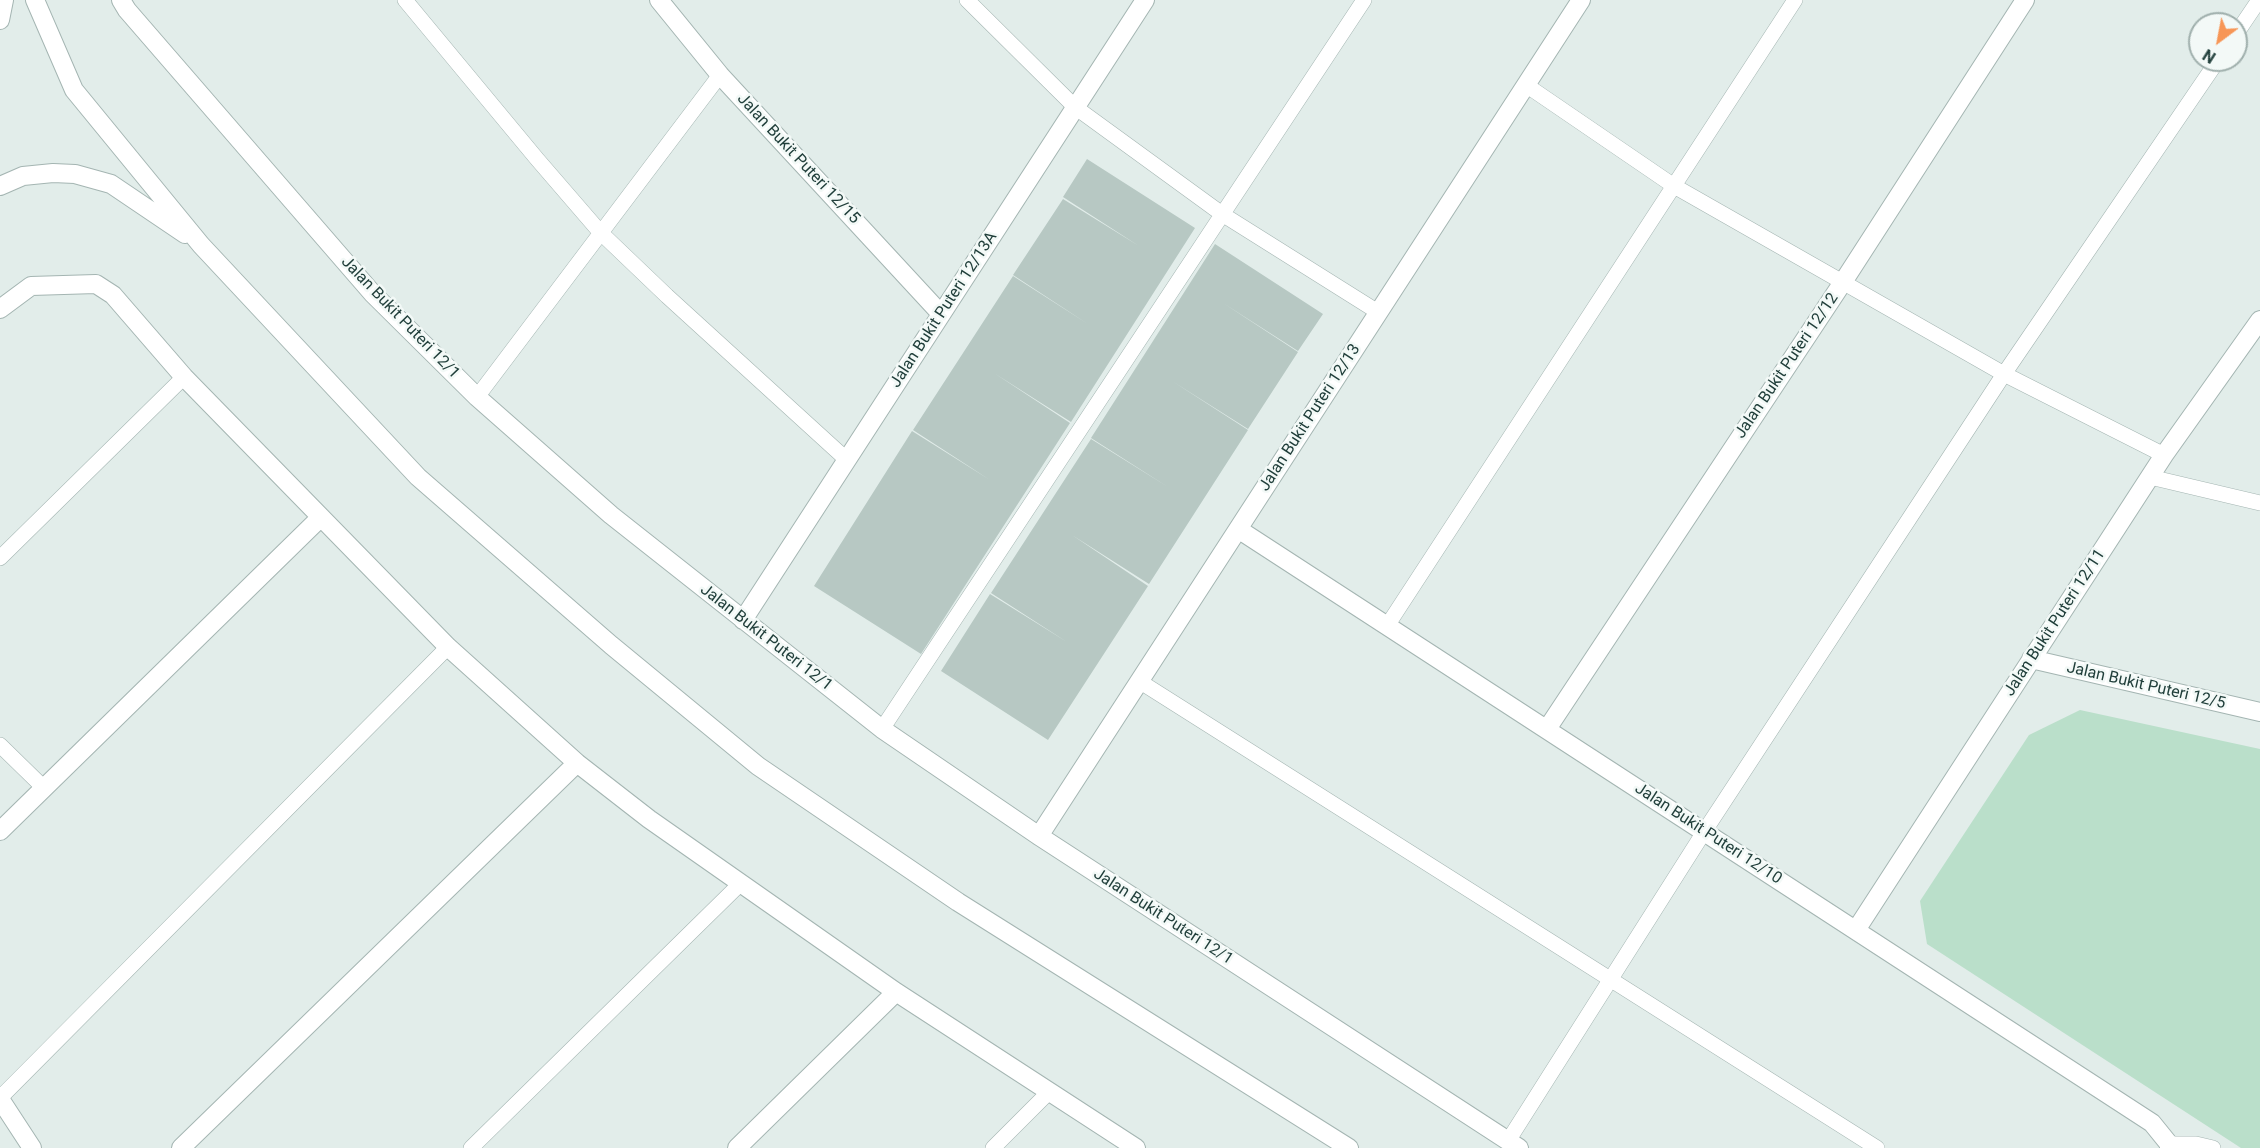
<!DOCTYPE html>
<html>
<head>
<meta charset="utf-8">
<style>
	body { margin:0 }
	#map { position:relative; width:2260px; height:1148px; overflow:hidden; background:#e2edea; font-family:Roboto,sans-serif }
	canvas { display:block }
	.north { position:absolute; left:2188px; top:12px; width:60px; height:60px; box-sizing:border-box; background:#f3f9f7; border:2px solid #9fafac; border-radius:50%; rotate:212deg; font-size:16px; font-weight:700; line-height:24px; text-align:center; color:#213f3b }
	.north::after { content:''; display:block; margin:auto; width:21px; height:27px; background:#f79656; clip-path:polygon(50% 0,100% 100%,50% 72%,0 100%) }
</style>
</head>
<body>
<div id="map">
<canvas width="2260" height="1148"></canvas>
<div class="north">N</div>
</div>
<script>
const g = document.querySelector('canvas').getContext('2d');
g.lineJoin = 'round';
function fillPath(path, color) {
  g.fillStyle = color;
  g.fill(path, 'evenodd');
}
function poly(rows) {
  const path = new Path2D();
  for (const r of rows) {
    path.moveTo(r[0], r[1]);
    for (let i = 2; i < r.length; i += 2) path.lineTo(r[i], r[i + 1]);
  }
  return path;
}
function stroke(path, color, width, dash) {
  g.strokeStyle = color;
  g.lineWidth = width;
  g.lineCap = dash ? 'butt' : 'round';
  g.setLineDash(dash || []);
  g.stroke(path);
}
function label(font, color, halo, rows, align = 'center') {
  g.font = font + ' Roboto,sans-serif';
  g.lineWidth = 5;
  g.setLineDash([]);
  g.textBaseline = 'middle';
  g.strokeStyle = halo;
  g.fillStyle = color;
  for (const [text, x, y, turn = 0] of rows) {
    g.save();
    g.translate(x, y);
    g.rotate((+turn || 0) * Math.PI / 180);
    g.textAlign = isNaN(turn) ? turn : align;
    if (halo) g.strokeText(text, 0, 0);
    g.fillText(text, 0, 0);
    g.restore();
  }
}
const green = poly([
	[2080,710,2260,749,2260,1148,2241,1148,1927,944,1920,901,2029,735]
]);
const building = poly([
	[1087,159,1195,228,1071,422,994,373,1070,423,921,654,814,586,912,431,990,480,913,430,1013,276,1088,324,1013,275,1063,199,1139,246,1063,197],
	[1215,244,1323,314,1298,351,1223,303,1298,352,1248,429,1172,381,1248,430,1149,584,1072,535,1148,586,1048,740,941,671,990,594,1067,642,991,593,1091,439,1168,487,1091,438]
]);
const service = poly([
	[405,0,537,159,600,232,667,296,847,460],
	[967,0,1075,107,1222,214,1378,312],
	[2236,34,2259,0],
	[1526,85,1674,186,2004,374,2164,455],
	[477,397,720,75],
	[2150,477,2260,503],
	[0,558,184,377],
	[1387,626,1795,0],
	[1139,681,1877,1148],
	[882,729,1364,0],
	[0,745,44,788],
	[0,1098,448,647],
	[1508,1141,1704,832,2004,374,2218,60],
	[2169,1144,2196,1144,2213,1148],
	[471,1148,741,883],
	[993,1148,1049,1092]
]);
const minor = poly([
	[35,0,74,90,201,245,418,477,611,645,758,766,958,902,1349,1148],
	[121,0,127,10,373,294,477,397,611,515,882,729,1039,836,1519,1148],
	[659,0,720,75,941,314],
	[0,20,4,0],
	[0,186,23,176,53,173,75,174,111,184,185,234],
	[0,309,31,286,96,284,113,295,184,377,448,647,577,763,649,819,896,992,1136,1148],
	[1238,529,2152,1123,2169,1144,2169,1148],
	[743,620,1145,0],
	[2031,659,2260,712],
	[1547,729,1843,282,2025,0],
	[0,831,321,517],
	[1039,836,1581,0],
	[1856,930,2164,455,2260,320],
	[0,1099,32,1148],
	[181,1148,577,763],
	[737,1148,896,992]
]);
const streetNames = [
	["Jalan Bukit Puteri 12/15",798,159,47],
	["Jalan Bukit Puteri 12/13A",944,310,-57],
	["Jalan Bukit Puteri 12/1",400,318,46],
	["Jalan Bukit Puteri 12/12",1787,366,-56],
	["Jalan Bukit Puteri 12/13",1310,418,-57],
	["Jalan Bukit Puteri 12/11",2055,623,-57],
	["Jalan Bukit Puteri 12/1",766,638,38],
	["Jalan Bukit Puteri 12/5",2146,686,13],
	["Jalan Bukit Puteri 12/10",1708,834,33],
	["Jalan Bukit Puteri 12/1",1163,917,33]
];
fillPath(green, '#badfca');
fillPath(building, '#b7c8c3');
stroke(service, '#a4b5b2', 16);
stroke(minor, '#a4b5b2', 20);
stroke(service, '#fff', 15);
stroke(minor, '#fff', 18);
label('16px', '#213f3b', '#f3f9f7', streetNames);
</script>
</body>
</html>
